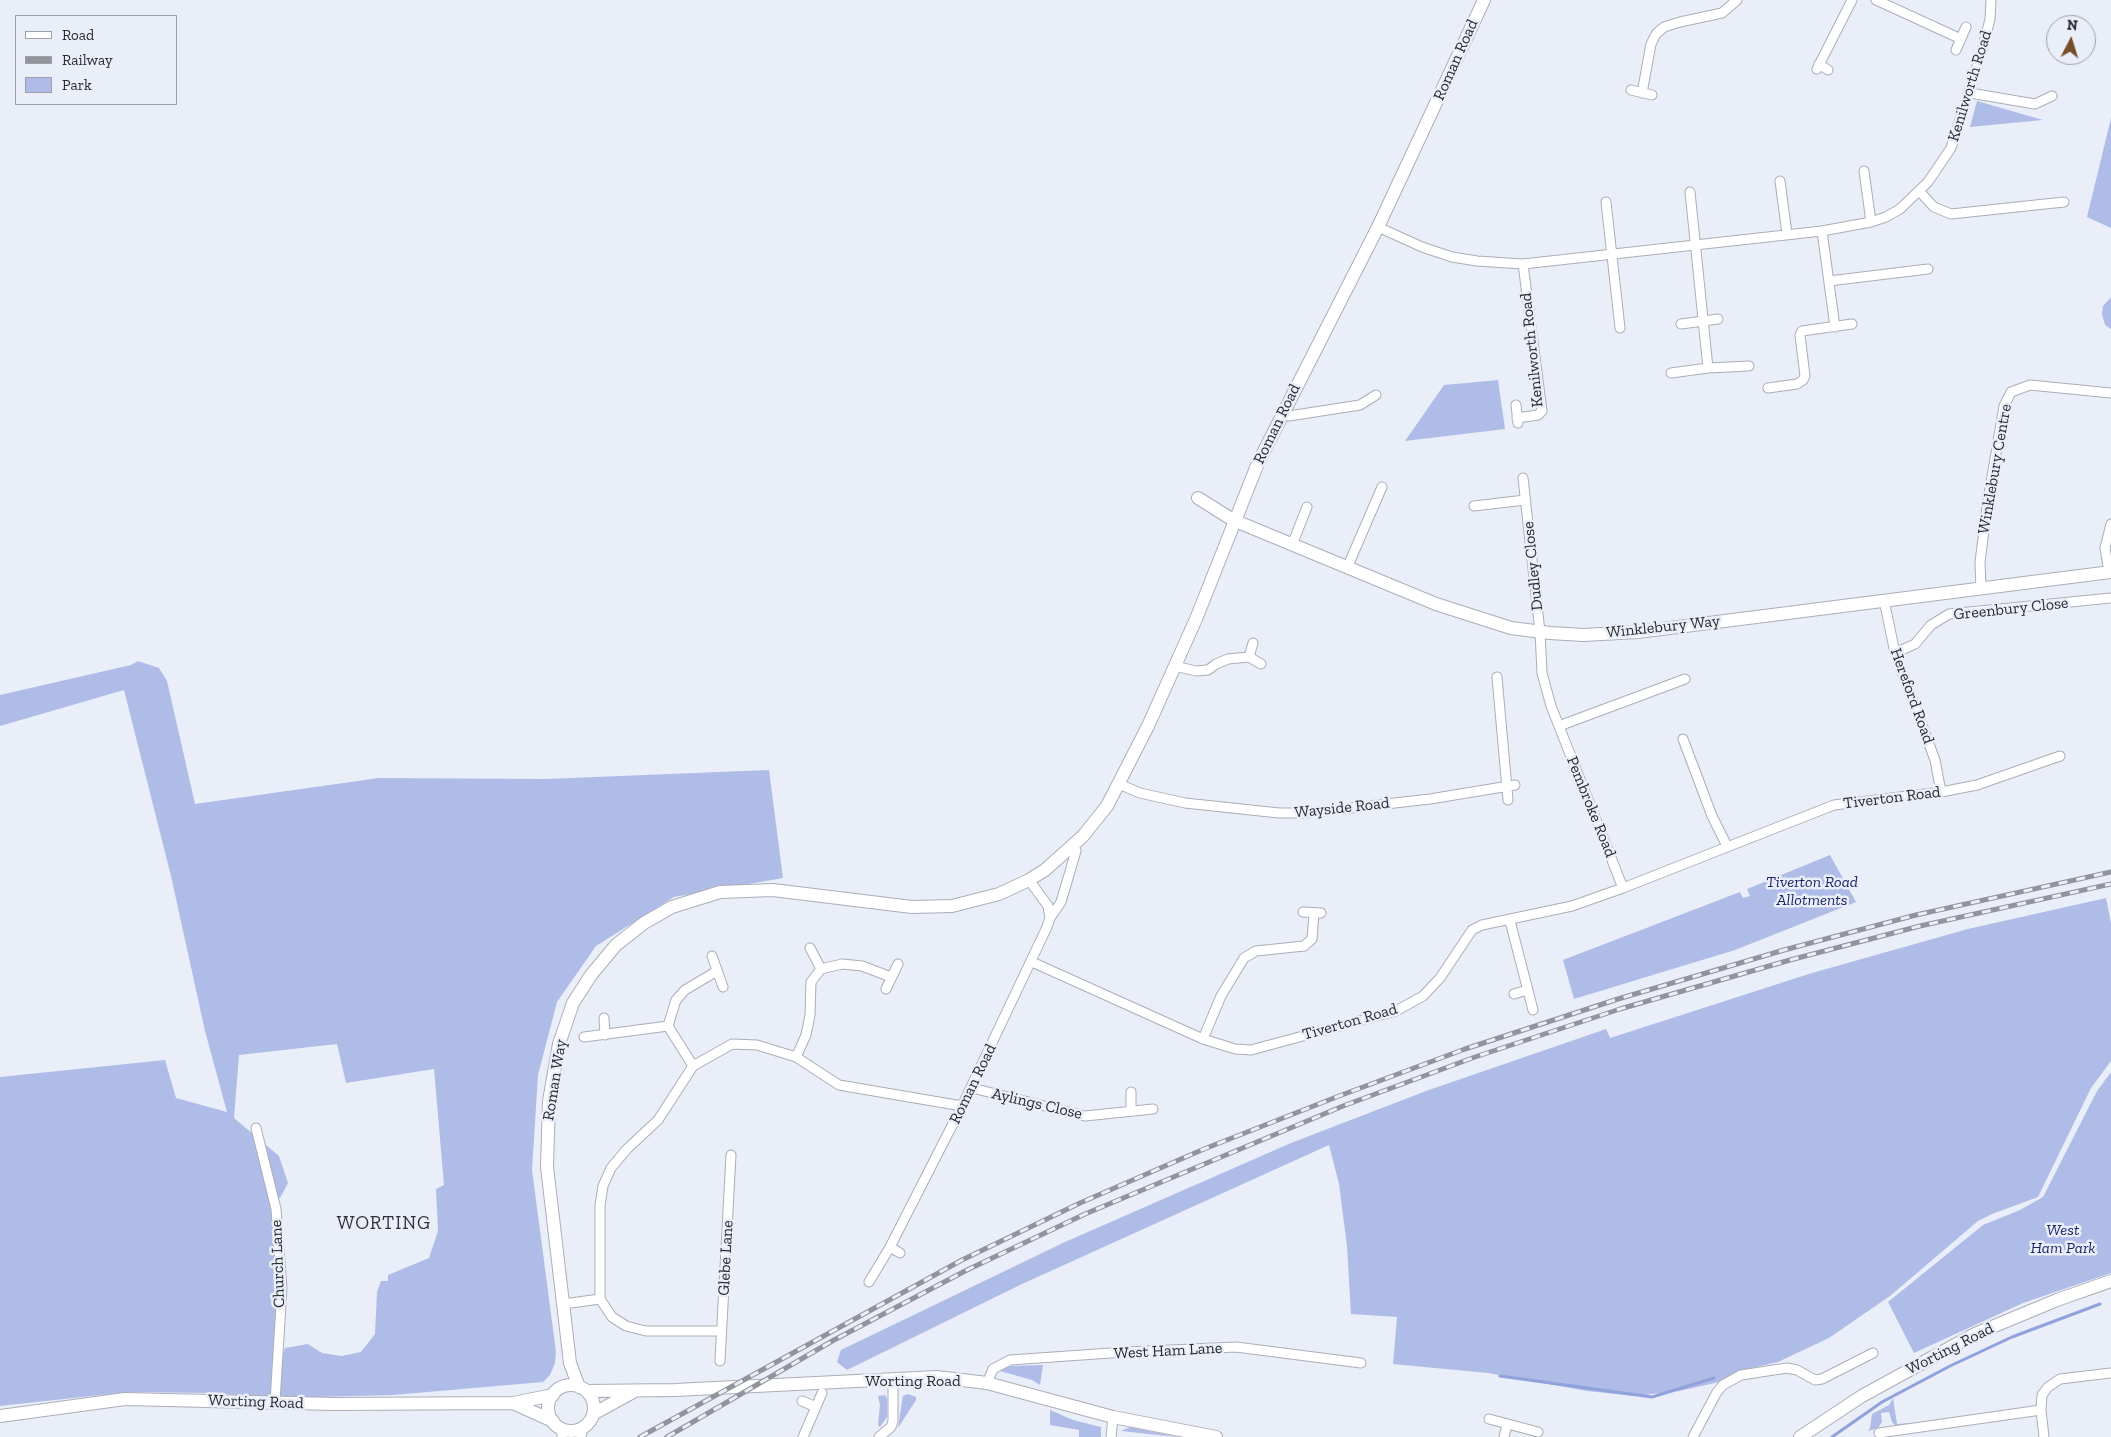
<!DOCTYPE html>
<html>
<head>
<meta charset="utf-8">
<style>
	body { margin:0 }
	#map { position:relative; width:2111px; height:1437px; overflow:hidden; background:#eaeef9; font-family:"Zilla Slab",serif }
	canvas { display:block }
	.legend { position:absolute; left:15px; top:15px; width:162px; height:90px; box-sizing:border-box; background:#eaeef9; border:1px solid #9da0a8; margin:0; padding:6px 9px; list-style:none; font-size:15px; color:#292a2e }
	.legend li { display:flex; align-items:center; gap:10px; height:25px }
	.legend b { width:25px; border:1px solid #9da0a8 }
	.north { position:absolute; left:2046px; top:15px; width:50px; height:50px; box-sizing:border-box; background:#eaeef9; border:1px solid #9da0a8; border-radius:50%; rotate:5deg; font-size:14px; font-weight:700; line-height:20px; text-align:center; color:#292a2e }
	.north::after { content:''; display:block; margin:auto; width:18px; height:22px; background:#754e2b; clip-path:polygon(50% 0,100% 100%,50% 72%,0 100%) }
</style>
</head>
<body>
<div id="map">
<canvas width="2111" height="1437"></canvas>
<ul class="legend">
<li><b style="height:6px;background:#fff"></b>Road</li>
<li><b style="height:6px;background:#92949c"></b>Railway</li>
<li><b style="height:14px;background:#afbce7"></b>Park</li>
</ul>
<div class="north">N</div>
</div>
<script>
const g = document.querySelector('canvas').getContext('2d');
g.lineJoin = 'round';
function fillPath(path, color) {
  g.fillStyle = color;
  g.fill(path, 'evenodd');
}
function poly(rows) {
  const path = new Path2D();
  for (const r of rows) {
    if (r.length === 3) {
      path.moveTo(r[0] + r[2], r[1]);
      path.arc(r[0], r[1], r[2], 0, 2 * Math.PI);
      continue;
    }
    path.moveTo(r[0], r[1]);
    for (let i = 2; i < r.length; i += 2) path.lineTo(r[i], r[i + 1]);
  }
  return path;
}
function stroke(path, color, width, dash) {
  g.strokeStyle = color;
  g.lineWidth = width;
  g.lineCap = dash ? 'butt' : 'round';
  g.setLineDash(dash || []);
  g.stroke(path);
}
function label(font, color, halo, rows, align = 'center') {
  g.font = font + ' "Zilla Slab",serif';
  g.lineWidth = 5;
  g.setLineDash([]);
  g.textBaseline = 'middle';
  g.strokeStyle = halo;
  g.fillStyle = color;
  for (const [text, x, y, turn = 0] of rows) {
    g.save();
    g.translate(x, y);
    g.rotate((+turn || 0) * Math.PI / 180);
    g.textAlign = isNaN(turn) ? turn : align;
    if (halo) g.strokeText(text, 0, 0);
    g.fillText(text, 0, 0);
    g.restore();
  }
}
const green = poly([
	[1977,101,2043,120,1970,127],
	[2111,118,2111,228,2087,217],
	[2111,297,2111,329,2105,325,2102,314,2103,306],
	[1498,380,1505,429,1405,441,1444,385],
	[138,661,159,668,167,681,195,804,379,778,546,779,769,770,783,878,674,897,596,946,557,1002,538,1075,532,1170,556,1352,555,1363,550,1375,543,1382,393,1395,280,1398,209,1393,128,1392,0,1406,0,1077,165,1060,176,1098,227,1112,205,1031,171,876,124,690,0,726,0,695,131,665],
	[337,1044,346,1083,434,1069,444,1185,436,1189,438,1231,429,1258,388,1275,388,1281,381,1281,377,1292,375,1334,361,1352,342,1356,322,1353,308,1344,285,1348,280,1362,275,1198,280,1198,288,1183,279,1156,234,1118,239,1055],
	[1830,855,1856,902,1735,950,1574,999,1563,960,1740,892,1743,898,1750,896,1747,889],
	[2106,898,2111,923,2111,1061,2091,1088,2038,1197,1992,1214,1978,1221,1890,1296,1829,1338,1778,1362,1743,1370,1719,1382,1679,1391,1635,1396,1587,1391,1488,1373,1393,1364,1397,1317,1351,1314,1347,1246,1339,1184,1329,1145,1022,1284,847,1370,837,1362,841,1350,1065,1242,1291,1143,1426,1091,1606,1029,1610,1038,1812,973,1968,929],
	[2111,1072,2111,1273,2023,1303,1914,1353,1888,1302,1983,1225,2020,1210,2043,1197,2097,1091],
	[1043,1365,1040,1385,1032,1380,1000,1371,1003,1368,1011,1366],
	[908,1394,916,1397,916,1400,898,1428,902,1401,903,1396],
	[885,1395,887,1399,887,1417,880,1427,878,1425,880,1405,878,1396],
	[1893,1398,1897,1424,1911,1423,1911,1426,1896,1426,1892,1422,1889,1412,1881,1413,1882,1422,1878,1428,1868,1431,1870,1428,1872,1414,1889,1405],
	[1050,1410,1073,1420,1101,1427,1101,1437,1079,1437,1079,1430,1050,1425],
	[1130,1427,1154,1432,1177,1437,1121,1431]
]);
const stream = poly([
	[1500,1376,1652,1397,1714,1378],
	[1832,1437,1882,1402,1950,1366,2012,1337,2100,1304]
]);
const street = poly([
	[1876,0,1961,39],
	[1956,50,1966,27],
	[1819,64,1828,70],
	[1817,69,1852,0],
	[1631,90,1652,95],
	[1642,93,1651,44,1656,34,1664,27,1680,22,1722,13,1737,0],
	[1970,93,2035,104,2052,96],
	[1864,171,1871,222],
	[1780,181,1787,234],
	[1919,191,1934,207,1951,214,2064,202],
	[1690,192,1708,368],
	[1606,202,1620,328],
	[1378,227,1422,247,1452,257,1477,261,1523,264,1822,231,1871,222,1886,217,1900,209,1928,182,1951,148,1982,51,1990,19,1991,0],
	[1822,231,1835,327],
	[1829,281,1928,269],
	[1681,324,1718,319],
	[1671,373,1708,368,1749,366],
	[1768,388,1797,384,1803,380,1805,376,1800,335,1802,331,1852,324],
	[1516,405,1518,423],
	[1281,414,1289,416,1360,405,1376,395],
	[1517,418,1538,415,1542,411,1523,264],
	[1523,478,1540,632,1542,673,1551,706,1623,888],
	[1474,506,1525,500],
	[1292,545,1307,507],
	[1347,568,1382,487],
	[2109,572,2105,548,2111,524],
	[1981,589,1980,562,1987,506,2004,406,2011,392,2030,385,2111,393],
	[1884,600,1895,653,1935,760,1941,792],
	[1253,643,1249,657,1261,664],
	[1895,653,1915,644,1931,625,1949,614,2111,598],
	[1175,666,1196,671,1208,670,1216,664,1228,659,1249,657],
	[1497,677,1508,800],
	[1559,726,1685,679],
	[1683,739,1712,816,1727,846],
	[1119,784,1140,793,1185,803,1279,813,1306,813,1430,799,1515,785],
	[1303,912,1321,913],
	[1050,918,1061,902,1076,851,1074,846],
	[1510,921,1533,1010],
	[810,948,821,969],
	[712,956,723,987],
	[1032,962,1203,1039,1235,1049,1251,1050,1396,1011,1423,996,1440,978,1472,930,1482,925,1572,906,1623,888,1834,805,1941,792,1977,785,2060,756],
	[886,989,898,964],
	[1514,994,1527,990],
	[604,1018,605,1035],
	[584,1037,668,1026],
	[1203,1039,1221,996,1244,958,1256,951,1304,946,1312,939,1314,913],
	[796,1057,806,1035,810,1015,811,982,821,969,842,964,862,966,891,977],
	[693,1066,668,1026,676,1000,685,990,717,971],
	[972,1088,1085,1116,1153,1109],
	[1131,1092,1131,1110],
	[256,1128,276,1209,282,1288,275,1402],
	[890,1247,900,1253],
	[869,1282,890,1247,962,1106,1047,927,1050,918,1048,906,1029,880],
	[563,1304,600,1299],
	[721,1331,646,1331,626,1326,612,1317,600,1299,600,1205,603,1186,611,1168,627,1149,658,1120,693,1066,732,1044,757,1045,796,1057,839,1085,962,1106],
	[720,1361,731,1155],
	[987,1383,993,1369,1010,1360,1125,1352,1236,1347,1361,1363],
	[802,1401,816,1407],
	[1489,1419,1538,1432],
	[1879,1433,2041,1410],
	[562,1437,562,1429],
	[581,1437,583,1427],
	[803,1437,822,1393],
	[879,1437,891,1427,893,1421,893,1379],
	[1111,1437,1113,1417],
	[1504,1437,1507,1425],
	[1693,1437,1717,1392,1723,1385,1741,1375,1787,1368,1797,1370,1815,1380,1822,1379,1873,1353],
	[2044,1437,2041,1410,2042,1395,2048,1387,2060,1379,2111,1373]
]);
const secondary = poly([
	[1198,498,1233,520,1436,604,1511,628,1550,633,1583,635,1638,632,2111,572],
	[571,1408,23],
	[579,1387,570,1363,547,1167,549,1101,559,1044,573,1003,591,975,616,945,644,923,672,907,720,892,773,890,912,907,952,906,999,894,1029,880,1045,870,1083,836,1107,806,1148,726,1196,619,1258,463,1378,227,1484,0],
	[586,1391,675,1390,937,1377,987,1383,1113,1417,1216,1437],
	[513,1403,553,1421],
	[593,1414,633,1392],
	[0,1416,125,1399,334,1404,513,1403,553,1395],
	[1800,1437,1862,1396,1975,1334,2057,1300,2111,1281]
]);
const rail = poly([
	[640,1437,962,1260,1080,1203,1204,1149,1339,1096,1465,1049,1618,999,1784,950,1916,915,2111,872],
	[667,1437,834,1340,967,1270,1085,1214,1343,1106,1475,1057,1620,1009,1790,960,1920,926,2111,884]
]);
const streetNames = [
	["Roman Road",1456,60,-66],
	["Kenilworth Road",1970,86,-73],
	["Kenilworth Road",1532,350,-96],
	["Roman Road",1277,424,-64],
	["Winklebury Centre",1995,469,-80],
	["Dudley Close",1533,566,-96],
	["Greenbury Close",2011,609,-6],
	["Winklebury Way",1663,627,-6],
	["Hereford Road",1912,696,70],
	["Tiverton Road",1892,798,-7],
	["Pembroke Road",1591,807,68],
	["Wayside Road",1342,808,-6],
	["Tiverton Road",1350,1022,-16],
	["Roman Way",555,1080,-81],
	["Roman Road",973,1084,-64],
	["Aylings Close",1037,1104,13],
	["Glebe Lane",726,1258,-87],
	["Church Lane",278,1264,-92],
	["Worting Road",1950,1349,-27],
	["West Ham Lane",1168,1351,-3],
	["Worting Road",913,1381],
	["Worting Road",256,1402,2]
];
const parkNames = [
	["Tiverton Road",1812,882],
	["Allotments",1812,900],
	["West",2063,1230],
	["Ham Park",2063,1248]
];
const quarterNames = [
	["WORTING",384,1224]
];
fillPath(green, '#afbce7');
stroke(stream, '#90a1db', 3);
stroke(street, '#abaeb8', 11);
stroke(secondary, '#abaeb8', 14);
stroke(street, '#fff', 9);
stroke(secondary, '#fff', 12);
stroke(rail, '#92949c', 5);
stroke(rail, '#eaeef9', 3, [9]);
label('16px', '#292a2e', '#eaeef9', streetNames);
label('italic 16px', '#1d2569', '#eaeef9', parkNames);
g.letterSpacing = '1px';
label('19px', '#30323b', '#eaeef9', quarterNames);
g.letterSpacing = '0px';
</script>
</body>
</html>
